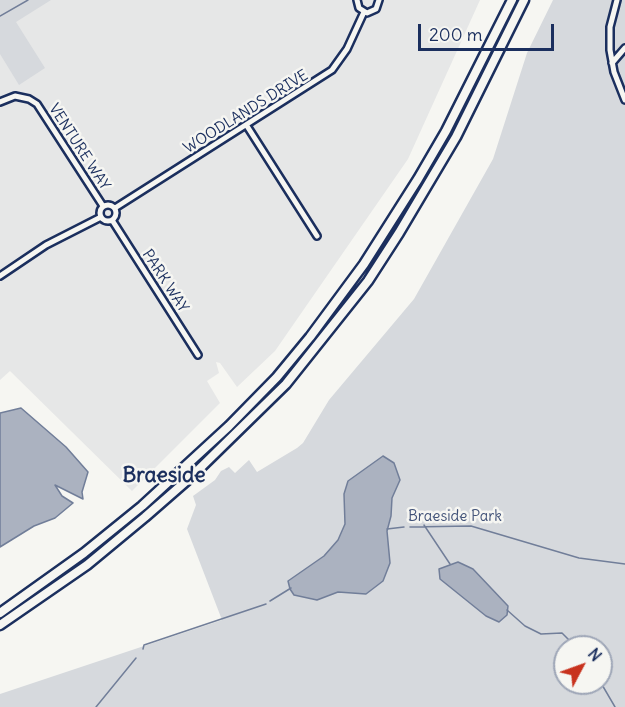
<!DOCTYPE html>
<html>
<head>
<meta charset="utf-8">
<style>
	body { margin:0 }
	#map { position:relative; width:625px; height:707px; overflow:hidden; background:#f6f6f2; font-family:Delius,sans-serif }
	canvas { display:block }
	.north { position:absolute; left:553px; top:635px; width:60px; height:60px; box-sizing:border-box; background:#f6f6f2; border:2px solid #9ea6b7; border-radius:50%; rotate:49deg; font-size:16px; font-weight:700; line-height:24px; text-align:center; color:#1b2f5e }
	.north::after { content:''; display:block; margin:auto; width:21px; height:27px; background:#c8321e; clip-path:polygon(50% 0,100% 100%,50% 72%,0 100%) }
	.scale { position:absolute; left:418px; top:24px; width:136px; height:27px; box-sizing:border-box; border:3px solid #1b2f5e; border-top:0; padding-left:8px; font-size:18px; line-height:21px; white-space:nowrap; color:#1b2f5e; -webkit-text-stroke:4px #f6f6f2; paint-order:stroke }
</style>
</head>
<body>
<div id="map">
<canvas width="625" height="707"></canvas>
<div class="north">N</div>
<div class="scale">200 m</div>
</div>
<script>
const g = document.querySelector('canvas').getContext('2d');
g.lineJoin = 'round';
function fillPath(path, color) {
  g.fillStyle = color;
  g.fill(path, 'evenodd');
}
function poly(rows) {
  const path = new Path2D();
  for (const r of rows) {
    if (r.length === 3) {
      path.moveTo(r[0] + r[2], r[1]);
      path.arc(r[0], r[1], r[2], 0, 2 * Math.PI);
      continue;
    }
    path.moveTo(r[0], r[1]);
    for (let i = 2; i < r.length; i += 2) path.lineTo(r[i], r[i + 1]);
  }
  return path;
}
function stroke(path, color, width, dash) {
  g.strokeStyle = color;
  g.lineWidth = width;
  g.lineCap = dash ? 'butt' : 'round';
  g.setLineDash(dash || []);
  g.stroke(path);
}
function label(font, color, halo, rows, align = 'center') {
  g.font = font + ' Delius,sans-serif';
  g.lineWidth = 5;
  g.setLineDash([]);
  g.textBaseline = 'middle';
  g.strokeStyle = halo;
  g.fillStyle = color;
  for (const [text, x, y, turn = 0] of rows) {
    g.save();
    g.translate(x, y);
    g.rotate((+turn || 0) * Math.PI / 180);
    g.textAlign = isNaN(turn) ? turn : align;
    if (halo) g.strokeText(text, 0, 0);
    g.fillText(text, 0, 0);
    g.restore();
  }
}
const built = poly([
	[0,0,480,0,408,159,275,351,237,387,220,363,216,362,219,373,207,381,220,403,132,491,10,371,0,380]
]);
const green = poly([
	[0,0,51,0,16,22,45,68,19,85,0,54],
	[553,0,625,0,625,707,0,707,0,694,222,620,187,529,196,505,193,496,215,480,221,471,229,467,235,473,249,460,257,472,297,448,303,443,329,400,414,299,493,159,527,53],
	[565,647,601,647,601,683,565,683]
]);
const water = poly([
	[21,408,66,447,88,472,82,492,83,499,55,485,62,496,73,503,55,518,34,526,0,547,0,413,21,408],
	[383,456,394,463,400,480,392,498,391,516,387,531,390,563,383,581,366,594,338,592,317,600,294,595,290,589,288,581,324,556,338,540,345,524,344,494,348,481,383,456],
	[458,562,473,569,508,606,507,615,499,622,486,616,440,579,439,569,458,562]
]);
const stream = poly([
	[0,16,28,0],
	[424,525,450,564],
	[410,527,471,526,579,558,625,564],
	[387,529,404,527],
	[270,601,291,588],
	[507,610,525,626,541,634,562,633,576,647],
	[143,649,144,645,266,604],
	[601,683,615,707],
	[96,707,136,658]
]);
const minor = poly([
	[357,0,359,8,367,13,376,9,379,0],
	[617,0,610,27,610,50,614,72,625,100],
	[612,63,625,48],
	[0,102,15,96,29,99,37,104,103,206],
	[247,126,317,236],
	[108,213,8],
	[115,208,332,70,347,49,364,12],
	[112,220,198,355],
	[0,276,46,245,101,217]
]);
const highway = poly([
	[0,613,84,553,142,506,229,426,277,377,310,337,364,264,418,179,446,131,512,0],
	[0,625,87,565,145,517,192,476,286,384,368,281,399,233,456,137,524,0]
]);
const streetNames = [
	["WOODLANDS DRIVE",246,112,-32],
	["VENTURE WAY",79,147,57],
	["PARK WAY",165,281,57]
];
const parkNames = [
	["Braeside Park",455,517]
];
const districtNames = [
	["Braeside",164,476]
];
fillPath(built, '#e6e7e7');
fillPath(green, '#d6d9dd');
fillPath(water, '#abb2c0');
stroke(water, '#717e99', 1.5);
stroke(stream, '#717e99', 1.5);
stroke(minor, '#1b2f5e', 10);
stroke(highway, '#1b2f5e', 13);
stroke(minor, '#f6f6f2', 5);
stroke(highway, '#f6f6f2', 8);
label('15px', '#1b2f5e', '#f6f6f2', streetNames);
label('15px', '#405177', '#f6f6f2', parkNames);
label('bold 21px', '#1b2f5e', '#f6f6f2', districtNames);
</script>
</body>
</html>
